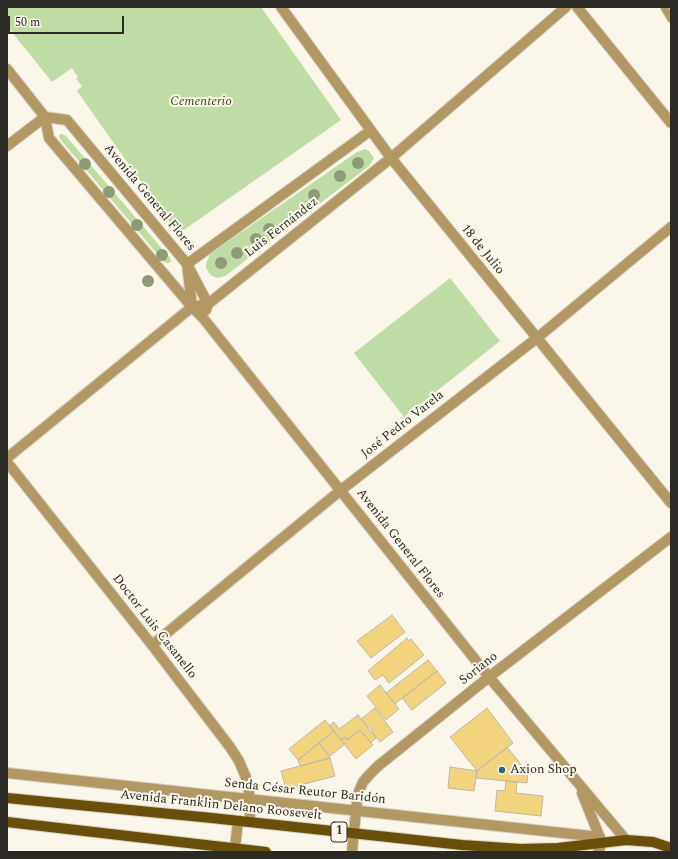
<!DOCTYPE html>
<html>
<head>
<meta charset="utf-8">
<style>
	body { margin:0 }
	#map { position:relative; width:678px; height:859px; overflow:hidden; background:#faf6e9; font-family:Spectral,serif }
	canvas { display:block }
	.frame { position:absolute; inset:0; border:8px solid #2b2a25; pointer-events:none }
	.scale { position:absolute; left:8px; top:16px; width:116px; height:18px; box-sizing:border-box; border:2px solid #2b2a25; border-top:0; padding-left:5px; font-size:12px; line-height:14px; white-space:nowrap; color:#2b2a25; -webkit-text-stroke:3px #faf6e9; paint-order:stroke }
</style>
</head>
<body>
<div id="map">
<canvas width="678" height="859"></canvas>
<div class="frame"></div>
<div class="scale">50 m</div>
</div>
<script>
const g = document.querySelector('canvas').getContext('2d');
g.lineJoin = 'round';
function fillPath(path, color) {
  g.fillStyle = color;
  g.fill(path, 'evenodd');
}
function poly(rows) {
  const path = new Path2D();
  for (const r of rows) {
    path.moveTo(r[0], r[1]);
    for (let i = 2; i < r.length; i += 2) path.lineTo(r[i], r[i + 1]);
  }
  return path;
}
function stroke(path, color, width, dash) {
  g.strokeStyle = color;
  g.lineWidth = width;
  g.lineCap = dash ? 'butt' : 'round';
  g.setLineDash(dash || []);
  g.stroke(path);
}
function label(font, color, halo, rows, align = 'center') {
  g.font = font + ' Spectral,serif';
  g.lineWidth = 4;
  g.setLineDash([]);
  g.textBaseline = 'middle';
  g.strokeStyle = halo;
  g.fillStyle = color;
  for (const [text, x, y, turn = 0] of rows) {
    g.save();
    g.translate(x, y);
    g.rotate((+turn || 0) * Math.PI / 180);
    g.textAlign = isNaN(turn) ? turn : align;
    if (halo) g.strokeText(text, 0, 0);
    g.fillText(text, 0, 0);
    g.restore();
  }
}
const green = poly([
	[7,7,261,7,341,120,178,234,77,91,82,86,76,79,78,77,72,68,52,82,7,26],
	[60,134,62,134,66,136,170,258,171,261,169,263,165,263,60,139,59,136],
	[365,149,369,151,374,158,369,166,225,276,218,278,212,276,209,273,206,268,206,264,210,254,357,152],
	[450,278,500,341,404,417,354,353]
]);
const building = poly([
	[392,615,405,632,371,658,357,641,392,615],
	[407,638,409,641,411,639,424,655,389,683,383,675,375,680,368,671,407,638],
	[428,660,437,671,395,704,386,693,428,660],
	[437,671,446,683,412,710,402,698,437,671],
	[380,685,399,709,386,720,367,696,380,685],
	[375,708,393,732,380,742,372,732,373,731,369,726,368,727,361,719,375,708],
	[487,708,513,743,477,771,450,737,487,708],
	[358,715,376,738,371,743,360,730,347,740,345,737,341,740,329,726,334,722,339,729,358,715],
	[325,720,334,731,298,760,289,749,325,720],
	[360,730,373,745,356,759,341,740,345,737,347,740,360,730],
	[334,731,345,744,330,756,319,743,334,731],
	[319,743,330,758,300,766,298,760,319,743],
	[507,747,528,773,527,783,476,778,477,771,507,747],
	[330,758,335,776,286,789,281,771,330,758],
	[450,767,477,771,474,791,448,788,450,767],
	[506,781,517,782,516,793,543,796,541,816,495,811,497,790,505,791,506,781]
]);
const lane = poly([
	[664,7,671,19]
]);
const street = poly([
	[281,7,391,158,671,503],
	[577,7,671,123],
	[7,69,45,117,49,138,192,307,203,318,489,677,626,840],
	[45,117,67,120,187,264,208,304,206,310],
	[7,146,45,117],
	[192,307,187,264,370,131],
	[7,458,192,307,208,304,391,158,566,7],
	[7,462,152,645,230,747,239,761,247,780,250,799,250,822],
	[152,645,341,490,537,338,671,227],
	[7,773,600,837],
	[582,793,602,843,598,852],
	[235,848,238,821],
	[352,852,357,801,359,791,363,782,369,775,378,766,489,677,671,537]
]);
const primary = poly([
	[7,798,212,818,462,845,521,849,558,848,626,840,653,842,671,848],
	[7,822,266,852]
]);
const trees = [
	[358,163],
	[85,164],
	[340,176],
	[109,192],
	[314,195],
	[137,225],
	[269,229],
	[256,239],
	[237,253],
	[162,255],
	[221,263],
	[148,281]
];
const markers = [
	[502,770,4,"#286a7c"]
];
const shields = [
	[339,832,16]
];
const shieldNames = [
	["1",339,832]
];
const parkNames = [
	["Cementerio",201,102]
];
const streetNames = [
	["Avenida General Flores",149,198,50],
	["Luis Fernández",282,228,-38],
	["18 de Julio",482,250,51],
	["José Pedro Varela",403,425,-38],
	["Avenida General Flores",400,544,52],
	["Doctor Luis Casanello",154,627,52],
	["Soriano",479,669,-38],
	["Senda César Reutor Baridón",305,792,6],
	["Avenida Franklin Delano Roosevelt",221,806,6]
];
const poiNames = [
	["Axion Shop",510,770]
];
fillPath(green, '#bedca3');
fillPath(building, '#f1d47d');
stroke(building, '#bcb8ac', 1);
stroke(lane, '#d5d1c6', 9);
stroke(street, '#d5d1c6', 12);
stroke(primary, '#d5d1c6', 12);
stroke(lane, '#b29963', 7);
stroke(street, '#b29963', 10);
stroke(primary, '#694f07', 10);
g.fillStyle = '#8f9b77';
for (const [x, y] of trees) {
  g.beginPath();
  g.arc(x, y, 6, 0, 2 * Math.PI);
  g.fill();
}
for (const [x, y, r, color] of markers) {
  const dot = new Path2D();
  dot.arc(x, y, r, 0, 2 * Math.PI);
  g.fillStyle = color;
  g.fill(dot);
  stroke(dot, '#faf6e9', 1.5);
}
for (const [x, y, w] of shields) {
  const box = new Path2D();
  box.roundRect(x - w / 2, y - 10, w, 20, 3);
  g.fillStyle = '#faf6e9';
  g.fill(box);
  stroke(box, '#2b2a25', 1);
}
label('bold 12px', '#2b2a25', null, shieldNames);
label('italic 13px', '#37501a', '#faf6e9', parkNames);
label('13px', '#2b2a25', '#faf6e9', streetNames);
label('13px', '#2b2a25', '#faf6e9', poiNames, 'left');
</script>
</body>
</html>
